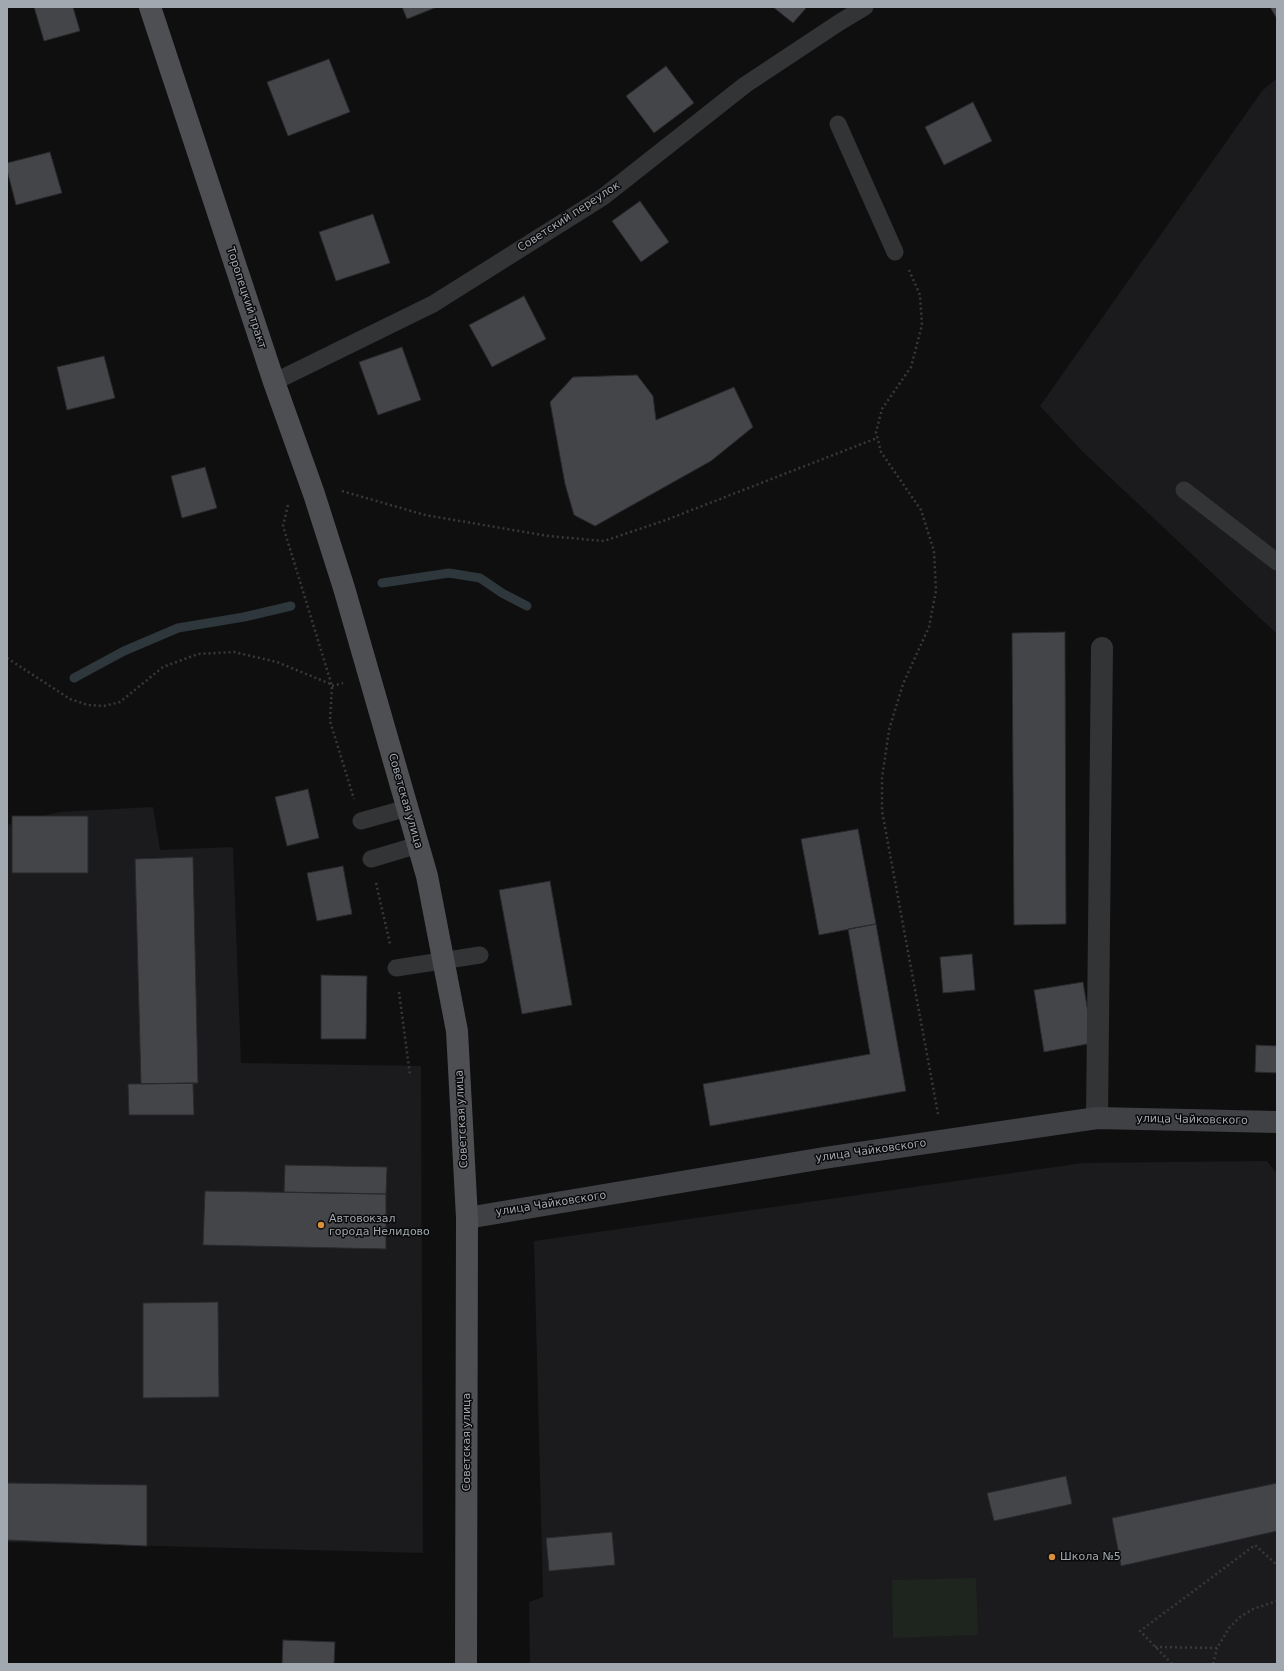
<!DOCTYPE html>
<html>
<head>
<meta charset="utf-8">
<style>
	body { margin:0 }
	#map { position:relative; width:1284px; height:1671px; overflow:hidden; background:#0f0f10; font-family:"DejaVu Sans",sans-serif }
	canvas { display:block }
	.frame { position:absolute; inset:0; border:8px solid #a2a8af; pointer-events:none }
</style>
</head>
<body>
<div id="map">
<canvas width="1284" height="1671"></canvas>
<div class="frame"></div>
</div>
<script>
const g = document.querySelector('canvas').getContext('2d');
g.lineJoin = 'round';
function fillPath(path, color) {
  g.fillStyle = color;
  g.fill(path, 'evenodd');
}
function poly(rows) {
  const path = new Path2D();
  for (const r of rows) {
    path.moveTo(r[0], r[1]);
    for (let i = 2; i < r.length; i += 2) path.lineTo(r[i], r[i + 1]);
  }
  return path;
}
function stroke(path, color, width, dash) {
  g.strokeStyle = color;
  g.lineWidth = width;
  g.lineCap = dash ? 'butt' : 'round';
  g.setLineDash(dash || []);
  g.stroke(path);
}
function label(font, color, halo, rows, align = 'center') {
  g.font = font + ' "DejaVu Sans",sans-serif';
  g.lineWidth = 3;
  g.setLineDash([]);
  g.textBaseline = 'middle';
  g.strokeStyle = halo;
  g.fillStyle = color;
  for (const [text, x, y, turn = 0] of rows) {
    g.save();
    g.translate(x, y);
    g.rotate((+turn || 0) * Math.PI / 180);
    g.textAlign = isNaN(turn) ? turn : align;
    if (halo) g.strokeText(text, 0, 0);
    g.fillText(text, 0, 0);
    g.restore();
  }
}
const built = poly([
	[1277,78,1277,634,1083,452,1040,406,1262,91],
	[153,807,160,850,233,847,241,1063,421,1066,423,1553,7,1542,7,825,59,812],
	[1267,1161,1277,1174,1277,1664,530,1664,529,1602,543,1597,534,1241,1083,1163]
]);
const green = poly([
	[976,1578,978,1635,893,1638,892,1580]
]);
const stream = poly([
	[382,583,449,573,480,578,502,593,527,606],
	[74,678,124,651,178,628,244,617,291,606]
]);
const building = poly([
	[34,7,73,7,80,31,44,41,34,7],
	[402,7,437,7,407,19,402,7],
	[773,7,807,7,793,23,773,7],
	[1270,7,1277,7,1277,19,1270,7],
	[329,59,350,112,288,136,267,82,329,59],
	[666,66,694,103,654,133,626,96,666,66],
	[973,102,992,141,944,165,925,127,973,102],
	[50,152,62,193,16,205,7,170,7,163,50,152],
	[640,201,669,242,641,262,612,221,640,201],
	[373,214,390,263,336,281,319,232,373,214],
	[524,296,546,339,492,367,469,325,524,296],
	[402,347,421,400,378,415,359,362,402,347],
	[104,356,115,398,67,410,57,367,104,356],
	[637,375,653,396,656,420,734,387,753,427,711,461,595,526,574,515,565,484,550,402,573,377,637,375],
	[205,467,217,508,182,518,171,476,205,467],
	[1065,632,1066,924,1014,925,1012,633,1065,632],
	[308,789,319,838,287,846,275,797,308,789],
	[12,816,88,816,88,873,12,873,12,816],
	[858,829,876,924,819,935,801,839,858,829],
	[193,857,198,1083,141,1084,135,859,193,857],
	[343,866,352,914,317,921,307,873,343,866],
	[550,881,572,1005,522,1014,499,890,550,881],
	[876,924,906,1091,710,1126,703,1084,870,1054,848,929,876,924],
	[972,954,975,990,943,993,940,957,972,954],
	[321,975,367,976,366,1039,321,1039,321,975],
	[1083,982,1093,1043,1044,1052,1034,990,1083,982],
	[1256,1045,1277,1046,1277,1073,1255,1072,1256,1045],
	[193,1083,194,1115,129,1115,128,1084,193,1083],
	[285,1165,387,1167,386,1194,284,1192,285,1165],
	[205,1191,386,1194,386,1249,203,1245,205,1191],
	[218,1302,219,1397,143,1398,143,1303,218,1302],
	[1066,1476,1072,1504,994,1521,987,1493,1066,1476],
	[7,1483,147,1485,147,1546,7,1540,7,1483],
	[1277,1483,1277,1531,1121,1566,1112,1518,1277,1483],
	[612,1532,615,1565,549,1571,546,1538,612,1532],
	[283,1640,335,1642,334,1664,282,1664,283,1640]
]);
const path = poly([
	[909,270,920,295,922,325,911,367,882,409,876,432,881,452,921,510,934,551,936,591,929,627,903,684,889,730,882,778,882,811,938,1114],
	[342,491,425,515,548,536,604,541,666,520,877,438],
	[288,505,283,526,332,686,330,721,354,799],
	[7,658,70,699,88,705,104,706,120,702,163,667,198,654,234,652,277,662,333,685],
	[332,686,343,683],
	[376,883,390,944],
	[399,992,410,1075],
	[1155,1647,1217,1648,1229,1628,1240,1617,1253,1609,1277,1601],
	[1172,1664,1140,1631,1255,1545,1277,1565],
	[1213,1664,1217,1648]
]);
const lane = poly([
	[838,124,895,252],
	[274,382,433,304,603,197,745,85,840,22,865,7],
	[1184,490,1277,562],
	[361,821,407,808],
	[371,859,418,845],
	[396,968,480,955]
]);
const street = poly([
	[1097,1118,1102,648]
]);
const secondary = poly([
	[467,1218,824,1158,1097,1118,1277,1122]
]);
const primary = poly([
	[150,7,274,382,314,494,344,588,427,876,457,1031,467,1218,466,1664]
]);
const markers = [
	[321,1225,4,"#da8f3d"],
	[1052,1557,4,"#da8f3d"]
];
const streetNames = [
	["Советский переулок",569,217,-33],
	["Торопецкий тракт",246,298,72],
	["Советская улица",405,801,74],
	["Советская улица",462,1119,-93],
	["улица Чайковского",1192,1120,1],
	["улица Чайковского",871,1151,-8],
	["улица Чайковского",551,1204,-9],
	["Советская улица",467,1442,-90]
];
const poiNames = [
	["Автовокзал",329,1219],
	["города Нелидово",329,1232],
	["Школа №5",1060,1557]
];
fillPath(built, '#1b1b1d');
fillPath(green, '#1e241e');
stroke(stream, '#2e373b', 9);
fillPath(building, '#434548');
stroke(building, '#29292c', 1);
stroke(path, '#37393b', 2.5, [2, 3]);
stroke(lane, '#323436', 17);
stroke(street, '#323436', 22);
stroke(secondary, '#3f4144', 22);
stroke(primary, '#4d4f53', 22);
for (const [x, y, r, color] of markers) {
  const dot = new Path2D();
  dot.arc(x, y, r, 0, 2 * Math.PI);
  g.fillStyle = color;
  g.fill(dot);
  stroke(dot, '#0a0a0b', 1.5);
}
label('11px', '#a2a8af', '#0a0a0b', streetNames);
label('11px', '#a2a8af', '#0a0a0b', poiNames, 'left');
</script>
</body>
</html>
